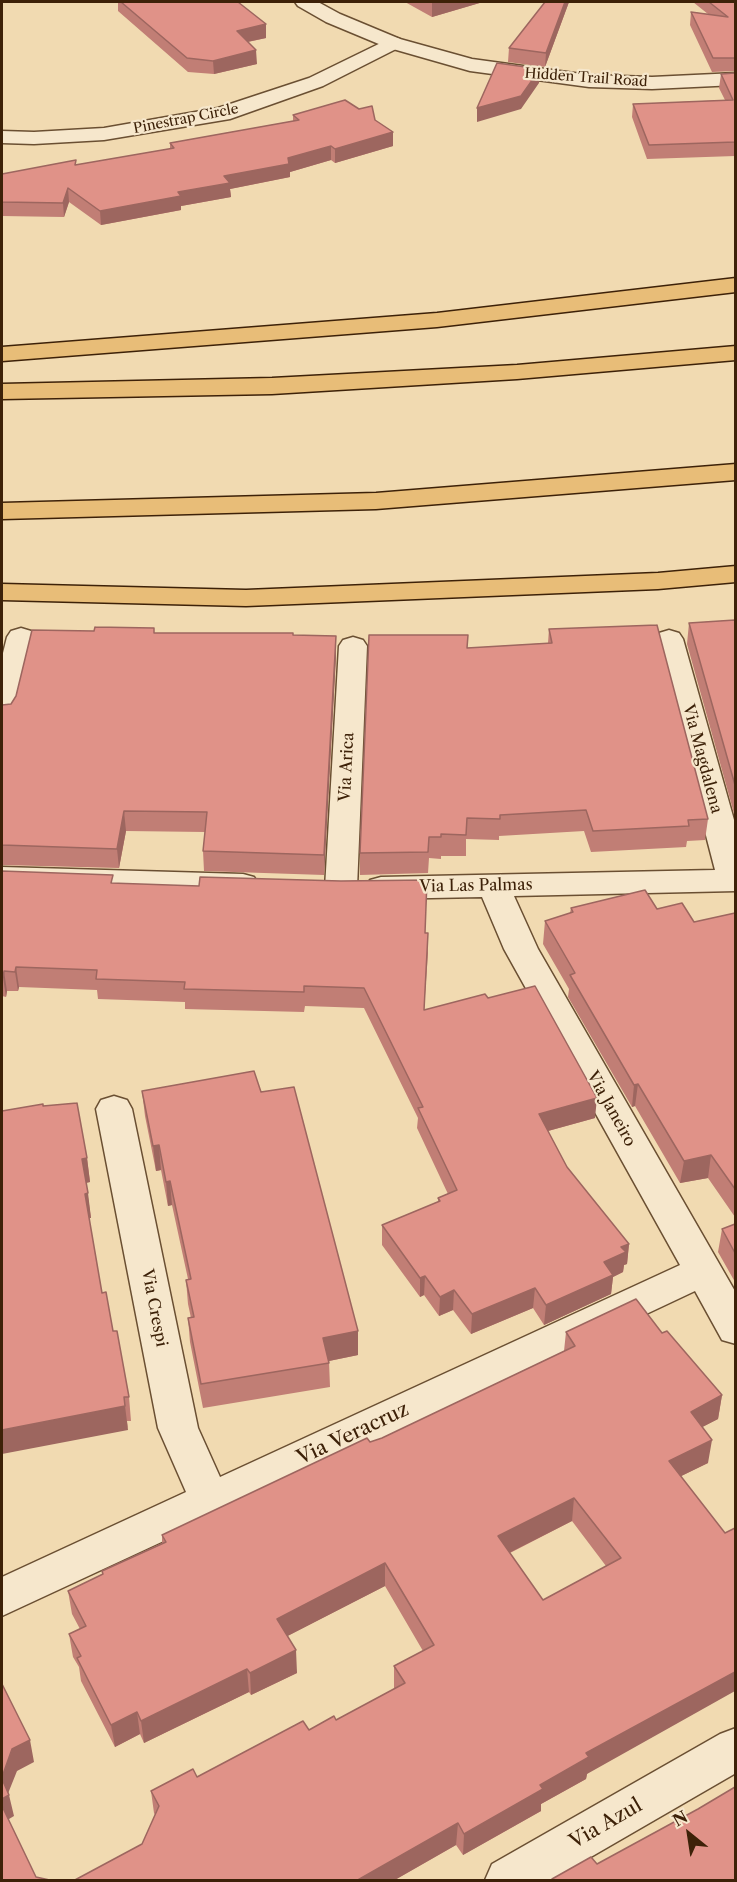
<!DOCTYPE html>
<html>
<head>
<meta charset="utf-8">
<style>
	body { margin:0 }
	#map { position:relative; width:737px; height:1882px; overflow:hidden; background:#f1dab1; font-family:"Libre Caslon Text",serif }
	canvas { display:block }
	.frame { position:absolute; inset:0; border:3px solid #3d2108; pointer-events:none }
	.north { position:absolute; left:659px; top:1804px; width:60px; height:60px; -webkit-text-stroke:4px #f6e7cc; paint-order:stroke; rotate:330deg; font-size:16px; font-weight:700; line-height:24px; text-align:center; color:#3d2108 }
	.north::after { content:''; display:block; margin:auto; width:21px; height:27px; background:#3d2108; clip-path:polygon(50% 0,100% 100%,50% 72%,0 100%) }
</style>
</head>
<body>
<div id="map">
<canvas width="737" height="1882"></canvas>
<div class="frame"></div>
<div class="north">N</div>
</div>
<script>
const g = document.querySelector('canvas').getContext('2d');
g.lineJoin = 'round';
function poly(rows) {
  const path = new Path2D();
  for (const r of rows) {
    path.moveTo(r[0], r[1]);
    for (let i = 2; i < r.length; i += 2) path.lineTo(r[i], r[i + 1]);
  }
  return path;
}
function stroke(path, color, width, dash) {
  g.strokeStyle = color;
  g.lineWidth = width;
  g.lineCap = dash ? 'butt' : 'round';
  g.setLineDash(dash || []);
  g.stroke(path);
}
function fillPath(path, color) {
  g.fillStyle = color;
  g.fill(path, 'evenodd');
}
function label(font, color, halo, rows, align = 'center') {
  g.font = font + ' "Libre Caslon Text",serif';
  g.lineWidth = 4.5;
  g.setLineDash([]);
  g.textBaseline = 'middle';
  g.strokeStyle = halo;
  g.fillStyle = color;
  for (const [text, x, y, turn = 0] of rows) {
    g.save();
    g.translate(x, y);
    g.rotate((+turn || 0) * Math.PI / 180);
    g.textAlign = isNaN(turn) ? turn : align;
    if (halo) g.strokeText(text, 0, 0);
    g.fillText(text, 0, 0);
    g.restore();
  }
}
const minor = poly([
	[393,37,400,39,403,43,400,47,323,86,230,119,104,140,34,144,2,143,2,131,34,132,104,128,218,108,309,78,393,37],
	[21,628,31,631,35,637,17,714,13,721,2,723,2,657,7,637,11,631,21,628],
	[669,630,679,633,683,639,736,827,736,891,514,896,538,949,736,1293,736,1344,722,1340,695,1291,224,1513,2,1616,2,1577,186,1492,158,1428,96,1109,101,1100,114,1096,127,1100,132,1109,198,1428,220,1477,680,1265,504,949,482,897,381,899,370,896,365,888,370,880,381,877,715,870,655,639,659,633,669,630],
	[353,637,363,640,367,646,357,888,352,896,341,899,330,896,325,888,339,646,343,640,353,637],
	[2,867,243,874,254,877,259,885,254,893,243,896,2,889,2,867],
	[736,1728,736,1773,551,1880,485,1880,492,1864,720,1734,736,1728]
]);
const tertiary = poly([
	[295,2,318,2,340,14,400,39,472,59,589,75,652,77,736,73,736,85,652,89,589,87,470,71,386,47,326,22,298,6,295,2]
]);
const motorway = poly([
	[736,278,736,292,437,327,2,361,2,347,437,313,736,278],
	[736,346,736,360,517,379,272,394,2,399,2,384,272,378,517,365,736,346],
	[736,464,736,480,376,509,2,519,2,503,376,493,736,464],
	[736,566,736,582,658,589,246,606,2,600,2,584,246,590,658,573,736,566]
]);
const wall = poly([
	[118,2,238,2,266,38,248,42,257,64,214,74,188,72,118,11],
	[405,2,483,2,432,17],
	[569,2,545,67,508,62,509,48],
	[693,2,735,2,735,71,712,72,690,25,691,12,708,14],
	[735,73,735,156,647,159,632,117,633,104,725,100,719,88,721,74],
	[293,115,375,120,393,132,393,146,335,163,331,160,290,172,290,177,230,189,231,197,181,206,181,210,101,225,69,202,64,217,2,216,2,174,76,165,170,149,170,143,293,121],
	[735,620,735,817,687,644,689,623],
	[549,629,708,819,705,840,687,841,686,847,591,852,584,831,499,836,499,840,466,839,466,856,441,856,441,859,429,858,428,873,360,875,360,853,467,648,548,643],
	[155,633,336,636,336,656,324,875,204,871,203,851,205,832,126,831,119,868,2,865,2,705,11,704],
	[2,871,113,883,426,933,428,953,424,1010,488,998,595,1118,548,1131,567,1167,629,1244,627,1264,624,1265,623,1272,613,1277,611,1294,544,1325,533,1308,471,1334,453,1310,439,1316,424,1295,420,1297,382,1245,382,1225,438,1202,438,1198,448,1194,417,1128,418,1118,364,1008,305,1006,304,1012,185,1009,185,1002,98,999,97,990,19,987,18,991,7,991,6,997,2,996],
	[571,908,657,909,694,922,735,913,735,1217,708,1178,680,1183,635,1106,632,1107,568,997,569,989,543,944,545,921,570,913],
	[142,1091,261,1092,358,1331,358,1355,329,1361,330,1387,203,1408,190,1342,188,1318,191,1318,188,1304,186,1280,188,1279,172,1205,168,1206,161,1170,156,1171,145,1116],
	[43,1106,87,1158,90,1182,86,1183,91,1218,89,1218,102,1293,129,1397,131,1421,127,1421,128,1430],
	[735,1224,735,1282,718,1252,722,1229],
	[566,1332,662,1333,722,1395,718,1419,702,1427,708,1463,681,1476,587,1774,586,1779,541,1804,541,1811,463,1855,456,1845,393,1881,73,1881,142,1844,155,1815,154,1813,151,1791,197,1777,309,1730,336,1720,394,1689,394,1666,423,1651,385,1586,287,1636,297,1673,251,1695,249,1692,144,1743,140,1734,115,1747,81,1681,79,1667,73,1657,69,1634,80,1629,72,1614,68,1591,102,1575,102,1571,162,1543,162,1535,382,1438,564,1351],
	[572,1521,606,1566,543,1600,510,1553]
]);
const shadedWall = poly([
	[439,2,483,2,432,17,432,3],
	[565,2,569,2,545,67,546,53],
	[266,24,266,38,237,44,237,31],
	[256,50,257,64,214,74,213,61],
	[540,69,539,83,521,109,477,122,477,108],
	[393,132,393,146,335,163,335,149],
	[331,146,331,160,290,172,290,177,230,189,231,197,181,206,181,210,101,225,100,211,178,192,224,176],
	[68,188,69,202,64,217,63,203],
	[336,636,336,656,324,875,324,855],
	[124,811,126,831,119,868,117,849],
	[16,967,19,987,18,991,15,972],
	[4,971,7,991,6,997,3,977],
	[638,1084,635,1106,632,1107,634,1085],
	[597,1098,595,1118,537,1134,539,1114],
	[159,1145,161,1170,156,1171,153,1146],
	[711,1155,708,1178,680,1183,684,1161],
	[87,1158,90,1182,85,1183,82,1159],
	[170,1181,172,1205,168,1206,166,1182],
	[88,1193,91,1218,88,1218,85,1194],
	[629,1244,627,1264,624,1265,623,1272,613,1277,611,1294,544,1325,546,1305,604,1262,621,1247],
	[425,1276,424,1295,420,1297,420,1278],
	[535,1288,533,1308,471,1334,472,1314],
	[454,1290,453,1310,439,1316,440,1297],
	[358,1331,358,1355,324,1362,323,1338],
	[722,1395,718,1419,687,1435,691,1412],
	[125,1406,128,1430,2,1454,2,1430],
	[712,1440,708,1463,665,1484,669,1461],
	[574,1498,572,1521,497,1559,498,1536],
	[385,1563,385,1586,278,1641,277,1619],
	[296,1650,297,1673,251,1695,250,1673],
	[247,1669,249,1692,144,1743,141,1721],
	[735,1672,735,1691,587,1774,586,1779,541,1804,541,1811,463,1855,464,1834,586,1753],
	[137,1712,140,1734,115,1747,111,1725],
	[30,1740,34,1762,17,1771,7,1796,9,1795,14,1816,4,1822,2,1812,2,1777,12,1749],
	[458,1823,456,1845,393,1881,356,1881]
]);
const building = poly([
	[121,2,238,2,266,24,237,31,256,50,213,61,187,58,121,2],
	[545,2,565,2,546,53,509,48,545,2],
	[709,2,735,2,735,58,713,58,691,12,728,17,709,2],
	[497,63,540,69,521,96,477,108,497,63],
	[735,73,735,142,649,145,633,104,733,100,721,74,735,73],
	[345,100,359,109,372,106,375,120,393,132,335,149,331,146,288,158,289,164,224,176,230,183,178,192,181,196,100,211,68,188,63,203,2,202,2,174,76,160,75,165,174,148,170,143,299,120,293,115,345,100],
	[735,620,735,785,689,623,735,620],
	[657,625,708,819,688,820,689,826,593,831,586,810,500,815,500,819,467,818,466,835,441,834,441,837,429,837,428,852,360,853,369,635,468,635,467,648,552,643,549,629,657,625],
	[95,627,154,628,154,633,293,633,293,635,336,636,324,855,203,851,207,812,124,811,117,849,2,845,2,705,11,704,16,696,32,630,94,631,95,627],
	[2,871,113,875,111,883,199,886,200,877,341,881,427,880,425,933,428,933,424,1010,485,994,488,998,535,986,597,1098,539,1114,567,1167,629,1244,621,1247,626,1252,604,1262,613,1275,546,1305,535,1288,472,1314,454,1290,440,1297,425,1276,420,1278,382,1225,440,1201,438,1198,457,1190,418,1108,423,1107,364,988,304,986,304,992,184,989,185,982,96,979,97,970,16,967,15,972,4,971,3,977,2,977,2,871],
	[645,890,657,909,682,903,694,922,735,913,735,1189,711,1155,684,1161,638,1084,634,1085,570,975,575,973,545,921,573,912,571,908,645,890],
	[254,1071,261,1092,294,1087,358,1331,323,1338,329,1363,201,1384,188,1318,194,1317,186,1280,191,1279,170,1181,166,1182,159,1145,153,1146,142,1091,254,1071],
	[77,1103,87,1158,82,1159,88,1193,85,1194,102,1293,106,1292,113,1331,117,1331,129,1397,124,1397,125,1406,2,1430,2,1111,43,1104,43,1106,77,1103],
	[735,1224,735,1253,722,1229,735,1224],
	[636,1299,662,1333,667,1331,722,1395,691,1412,712,1440,669,1461,725,1533,735,1528,735,1672,586,1753,589,1757,540,1785,543,1789,464,1834,458,1823,356,1881,73,1881,142,1844,159,1806,151,1791,193,1769,197,1777,303,1721,309,1730,334,1716,336,1720,405,1683,394,1666,434,1645,385,1563,277,1619,296,1650,250,1673,247,1669,141,1721,137,1712,111,1725,77,1658,81,1656,69,1634,86,1626,68,1591,103,1574,102,1571,166,1542,162,1535,367,1438,370,1442,382,1438,575,1346,566,1332,636,1299],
	[574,1498,621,1558,543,1600,498,1536,574,1498],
	[2,1684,30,1740,12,1749,2,1777,2,1684],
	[2,1779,9,1795,2,1799,2,1779],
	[735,1787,735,1881,553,1881,552,1879,591,1857,597,1864,698,1809,735,1787],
	[2,1806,36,1877,54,1881,2,1881,2,1806]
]);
const farStreetnames = [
	["Hidden Trail Road",586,78,4],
	["Pinestrap Circle",186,119,-11]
];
const streetNames = [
	["Via Magdalena",702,759,75],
	["Via Arica",347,767,-87],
	["Via Las Palmas",476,886,-1],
	["Via Janeiro",611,1109,61],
	["Via Crespi",154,1308,79]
];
const nearStreetnames = [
	["Via Veracruz",353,1434,-25],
	["Via Azul",606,1824,-30]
];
stroke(minor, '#6a4f32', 3);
stroke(tertiary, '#6a4f32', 3);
stroke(motorway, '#3d2108', 3);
fillPath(minor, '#f6e7cc');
fillPath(tertiary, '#f6e7cc');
fillPath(motorway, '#e8bd78');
fillPath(wall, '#c17e75');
fillPath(shadedWall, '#9d665f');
fillPath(building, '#e09288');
stroke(building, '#9d665f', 1.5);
label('14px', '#3d2108', '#f6e7cc', farStreetnames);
label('16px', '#3d2108', '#f6e7cc', streetNames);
label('20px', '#3d2108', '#f6e7cc', nearStreetnames);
</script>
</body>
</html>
